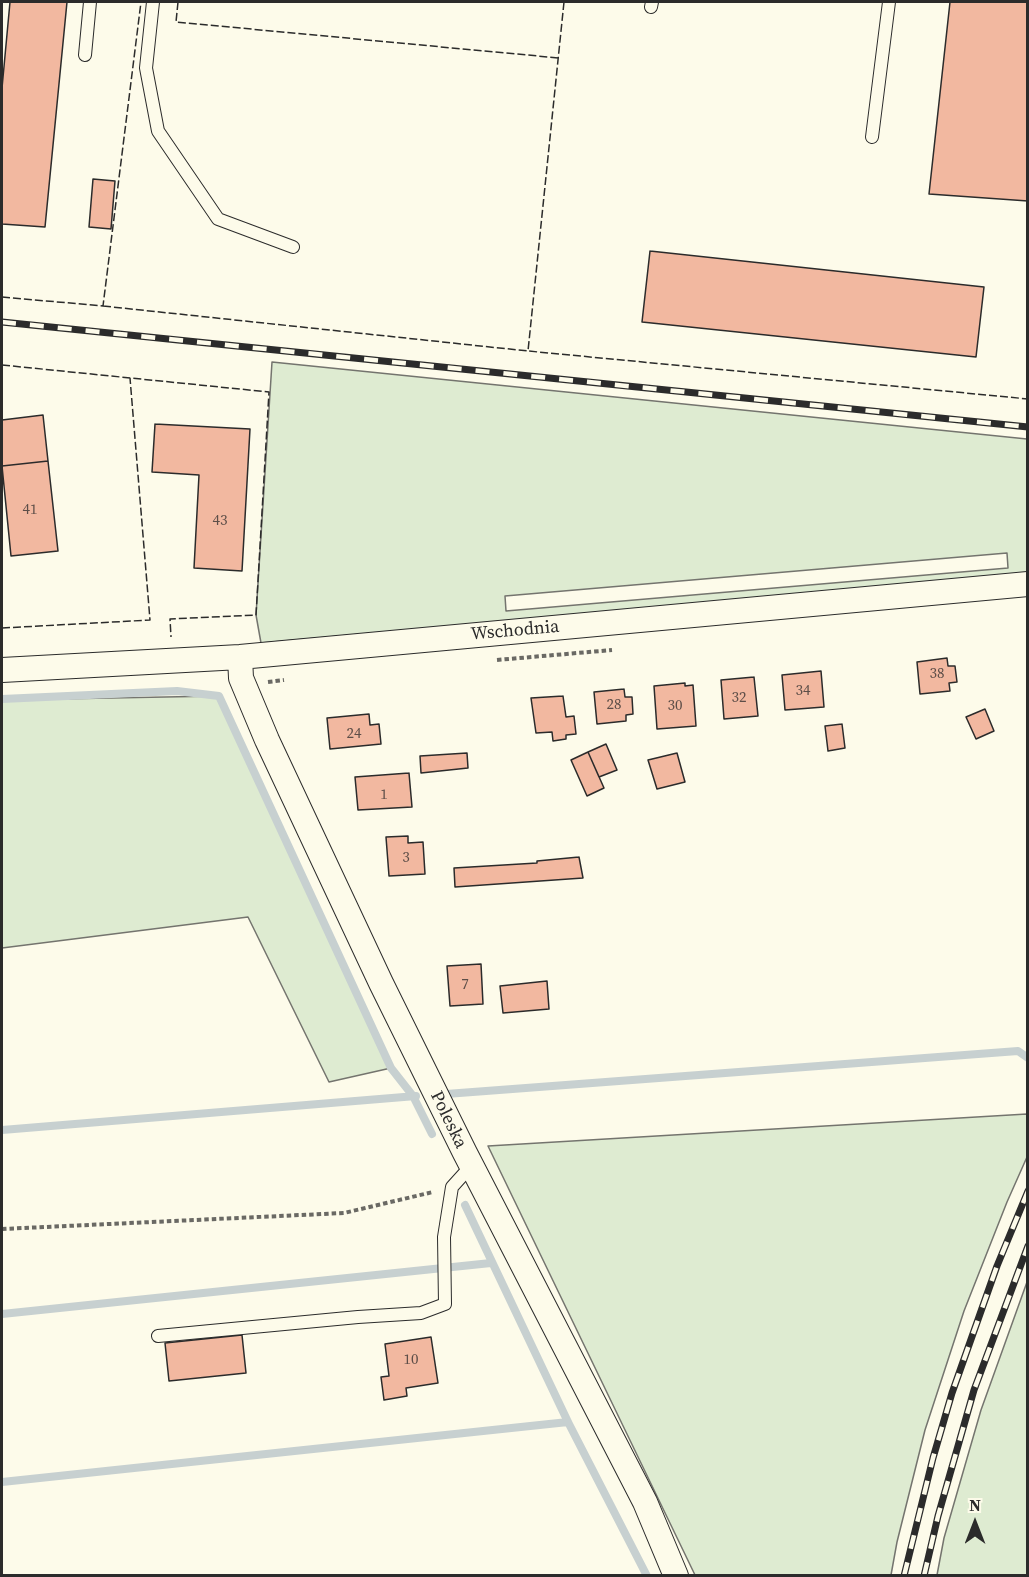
<!DOCTYPE html>
<html>
<head>
<meta charset="utf-8">
<style>
	body { margin:0 }
	#map { position:relative; width:1029px; height:1577px; overflow:hidden; background:#fdfbea; font-family:"Source Serif 4",serif }
	canvas { display:block }
	.frame { position:absolute; inset:0; border:3px solid #2b2b2b; pointer-events:none }
	.north { position:absolute; left:945px; top:1493px; width:60px; height:60px; -webkit-text-stroke:4px #fdfbea; paint-order:stroke; rotate:0deg; font-size:16px; font-weight:700; line-height:24px; text-align:center; color:#2b2b2b }
	.north::after { content:''; display:block; margin:auto; width:21px; height:27px; background:#2b2b2b; clip-path:polygon(50% 0,100% 100%,50% 72%,0 100%) }
</style>
</head>
<body>
<div id="map">
<canvas width="1029" height="1577"></canvas>
<div class="frame"></div>
<div class="north">N</div>
</div>
<script>
const g = document.querySelector('canvas').getContext('2d');
g.lineJoin = 'round';
function fillPath(path, color) {
  g.fillStyle = color;
  g.fill(path, 'evenodd');
}
function poly(rows) {
  const path = new Path2D();
  for (const r of rows) {
    path.moveTo(r[0], r[1]);
    for (let i = 2; i < r.length; i += 2) path.lineTo(r[i], r[i + 1]);
  }
  return path;
}
function stroke(path, color, width, dash) {
  g.strokeStyle = color;
  g.lineWidth = width;
  g.lineCap = dash ? 'butt' : 'round';
  g.setLineDash(dash || []);
  g.stroke(path);
}
function label(font, color, halo, rows, align = 'center') {
  g.font = font + ' "Source Serif 4",serif';
  g.lineWidth = 4.5;
  g.setLineDash([]);
  g.textBaseline = 'middle';
  g.strokeStyle = halo;
  g.fillStyle = color;
  for (const [text, x, y, turn = 0] of rows) {
    g.save();
    g.translate(x, y);
    g.rotate((+turn || 0) * Math.PI / 180);
    g.textAlign = isNaN(turn) ? turn : align;
    if (halo) g.strokeText(text, 0, 0);
    g.fillText(text, 0, 0);
    g.restore();
  }
}
const green = poly([
	[272,362,1027,439,1027,575,261,643,256,615,272,362],
	[1007,553,1008,568,506,611,505,596,1007,553],
	[219,696,391,1068,329,1082,248,917,2,948,2,700,219,696],
	[1027,1114,1027,1157,1007,1202,964,1311,925,1430,897,1542,891,1575,695,1575,488,1146,1027,1114],
	[1027,1282,1027,1575,937,1575,944,1538,981,1410,1027,1282]
]);
const stream = poly([
	[2,699,177,691,219,696,391,1068,413,1096,432,1134],
	[446,1094,1018,1051,1028,1058],
	[2,1130,416,1096],
	[465,1205,568,1422,647,1576],
	[2,1314,491,1263],
	[2,1482,568,1422]
]);
const building = poly([
	[10,2,67,2,45,227,2,224,2,88,10,2],
	[950,2,1028,2,1028,201,929,194,950,2],
	[93,179,115,181,111,229,89,227,93,179],
	[650,251,984,287,976,357,642,322,650,251],
	[43,415,48,461,2,466,2,420,43,415],
	[155,424,250,429,242,571,194,568,199,475,152,472,155,424],
	[48,461,58,551,11,556,2,466,48,461],
	[947,658,948,666,955,666,957,682,949,683,950,691,920,694,917,662,947,658],
	[821,671,824,707,785,710,782,675,821,671],
	[754,677,758,716,724,719,721,680,754,677],
	[685,683,685,686,693,685,696,726,657,729,654,686,685,683],
	[624,689,625,697,632,697,633,714,626,715,626,721,597,724,594,692,624,689],
	[563,696,566,717,574,716,576,734,566,735,566,739,553,741,552,732,536,733,531,698,563,696],
	[985,709,994,731,976,739,966,717,985,709],
	[369,714,370,725,379,724,381,744,330,749,327,718,369,714],
	[842,724,845,748,828,751,825,726,842,724],
	[606,744,617,770,599,777,588,752,606,744],
	[588,752,604,788,587,796,571,760,588,752],
	[467,753,468,768,421,773,420,756,467,753],
	[677,753,685,782,657,789,648,760,677,753],
	[409,773,412,807,358,810,355,777,409,773],
	[408,836,408,843,423,842,425,874,389,876,386,837,408,836],
	[579,857,583,878,455,887,454,868,537,863,537,861,579,857],
	[481,964,483,1004,450,1006,447,966,481,964],
	[547,981,549,1009,503,1013,500,986,547,981],
	[242,1335,246,1373,169,1381,165,1343,242,1335],
	[431,1337,438,1383,406,1388,407,1396,384,1400,381,1377,389,1376,385,1344,431,1337]
]);
const path = poly([
	[497,660,612,650],
	[268,682,284,680],
	[2,1229,344,1213,433,1192]
]);
const service = poly([
	[153,2,146,68,158,131,218,219,293,247],
	[651,7,652,2],
	[85,55,90,2],
	[872,137,889,2],
	[158,1336,358,1317,421,1313,445,1304,444,1237,452,1187,471,1166]
]);
const minor = poly([
	[240,657,241,678,267,740,381,983,465,1153,645,1502,676,1576],
	[2,670,240,657,1028,584]
]);
const rail = poly([
	[2,322,1028,427],
	[904,1576,933,1458,952,1393,997,1266,1028,1191],
	[924,1576,938,1516,974,1390,1028,1246]
]);
const fence = poly([
	[178,2,176,22,559,58],
	[564,2,528,351,1028,399],
	[2,297,103,306,141,2],
	[103,306,528,351],
	[2,365,269,392,256,615,170,619,171,637],
	[2,628,150,620,130,378]
]);
const numberNames = [
	["41",30,510],
	["43",220,521],
	["38",937,674],
	["34",803,691],
	["32",739,698],
	["28",614,705],
	["30",675,706],
	["24",354,734],
	["1",384,795],
	["3",406,858],
	["7",465,985],
	["10",411,1360]
];
const streetNames = [
	["Wschodnia",515,631,-5],
	["Poleska",448,1120,64]
];
fillPath(green, '#deebd1');
stroke(green, '#74746e', 1.5);
stroke(stream, '#c7d0d0', 8);
fillPath(building, '#f2b8a0');
stroke(building, '#2b2b2b', 1.5);
stroke(service, '#2b2b2b', 14);
stroke(minor, '#2b2b2b', 26);
stroke(path, '#6a6964', 4, [4.5, 3]);
stroke(service, '#fdfbea', 12);
stroke(minor, '#fdfbea', 24);
stroke(rail, '#2b2b2b', 7);
stroke(rail, '#fdfbea', 4.5, [14]);
stroke(fence, '#2b2b2b', 1.5, [8, 3]);
label('15px', '#5d4e48', null, numberNames);
label('18px', '#2b2b2b', '#fdfbea', streetNames);
</script>
</body>
</html>
